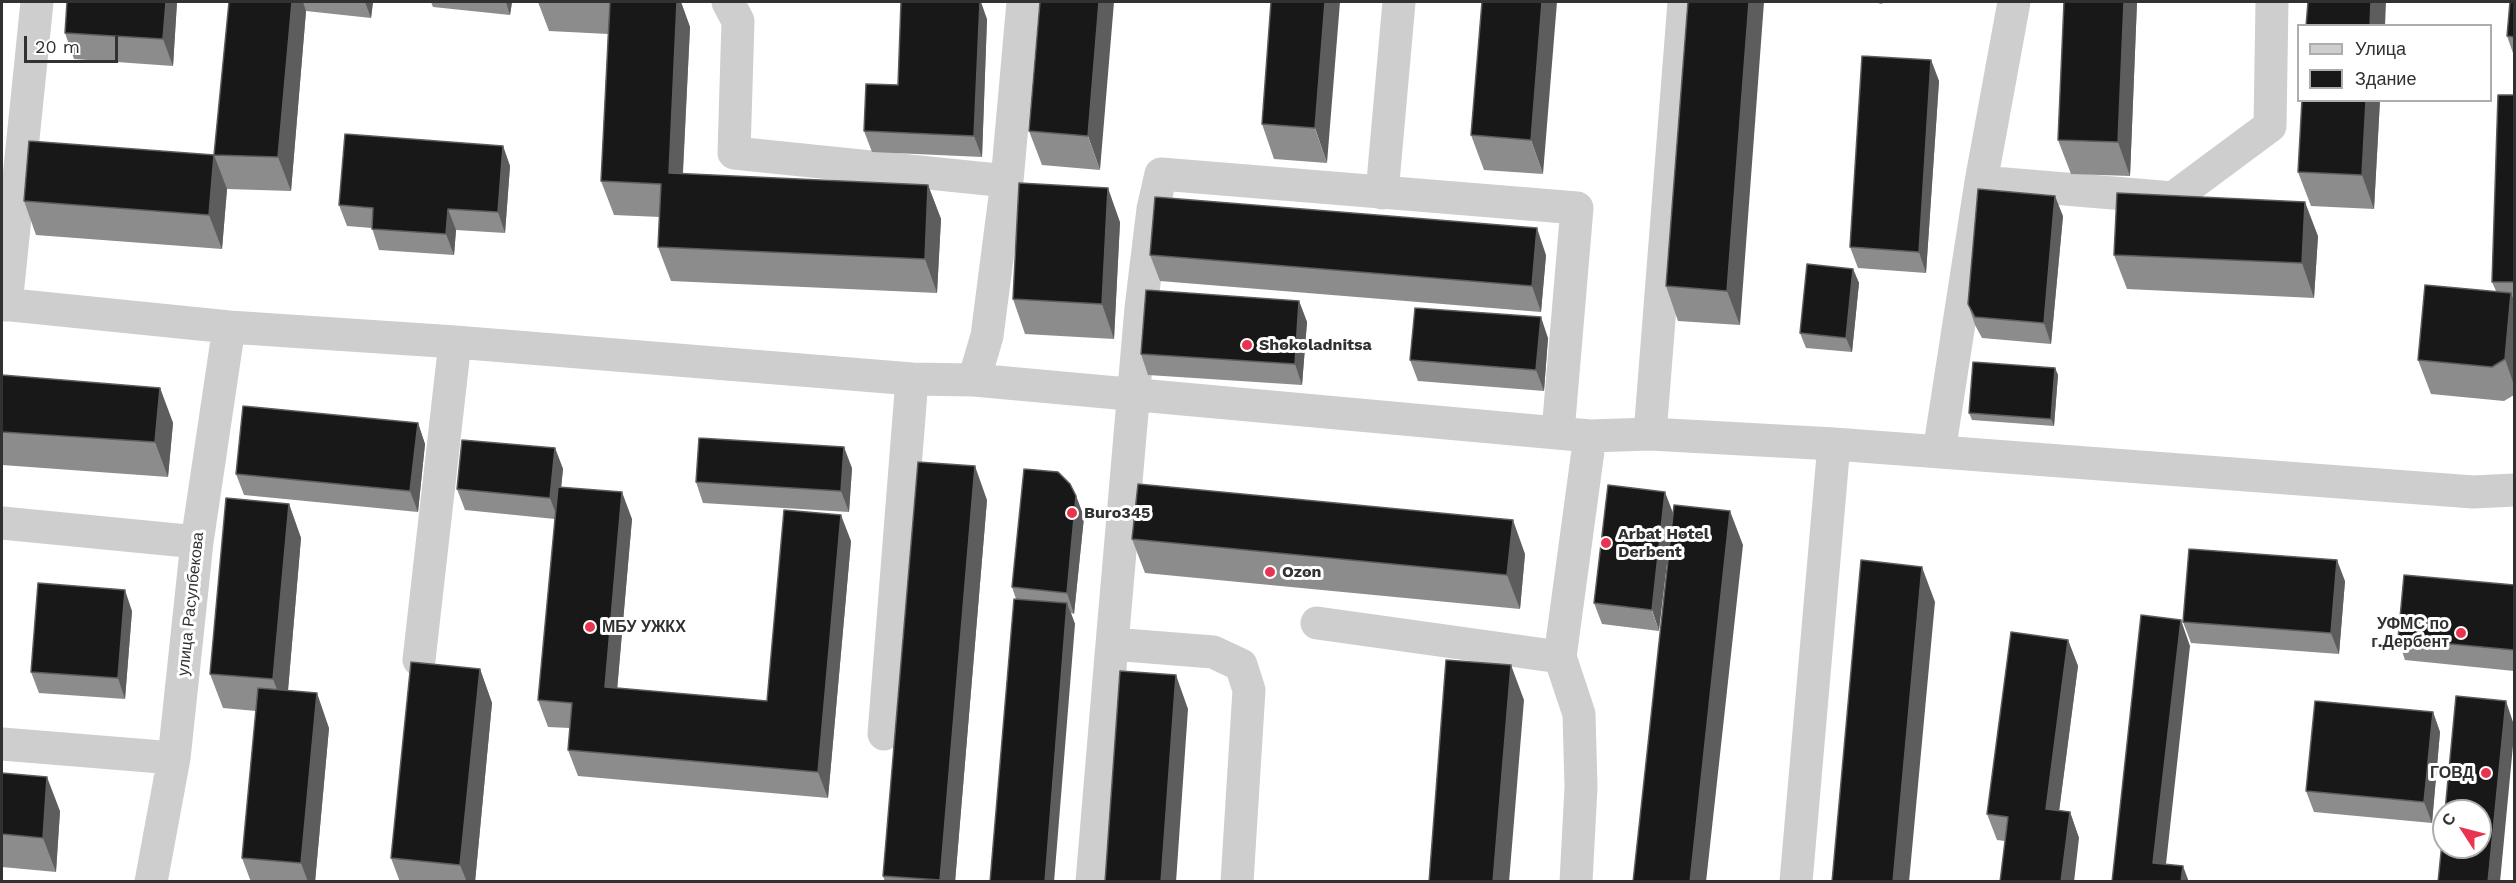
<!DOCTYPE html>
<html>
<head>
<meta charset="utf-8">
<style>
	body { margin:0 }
	#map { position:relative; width:2516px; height:883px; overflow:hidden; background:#fff; font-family:"Work Sans",sans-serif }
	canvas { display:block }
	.frame { position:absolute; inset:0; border:3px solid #313131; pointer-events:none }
	.legend { position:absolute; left:2297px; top:24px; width:195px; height:78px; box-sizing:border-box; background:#fff; border:2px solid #adadad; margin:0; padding:8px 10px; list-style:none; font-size:18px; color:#313131 }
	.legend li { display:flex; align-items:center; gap:12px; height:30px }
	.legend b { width:30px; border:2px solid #adadad }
	.north { position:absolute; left:2432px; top:799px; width:60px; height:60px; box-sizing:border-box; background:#fff; border:2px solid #adadad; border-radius:50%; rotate:306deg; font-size:16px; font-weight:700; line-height:24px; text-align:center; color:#313131 }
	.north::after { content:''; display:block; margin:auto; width:21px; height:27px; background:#e83451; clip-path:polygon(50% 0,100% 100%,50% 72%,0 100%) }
	.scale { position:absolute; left:24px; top:36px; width:94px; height:27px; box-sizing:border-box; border:3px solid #313131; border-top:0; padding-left:8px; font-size:18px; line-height:21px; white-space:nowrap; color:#313131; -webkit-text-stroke:4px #fff; paint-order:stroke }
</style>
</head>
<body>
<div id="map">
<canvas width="2516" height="883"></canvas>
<div class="frame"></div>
<ul class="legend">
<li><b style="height:8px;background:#cecece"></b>Улица</li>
<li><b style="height:16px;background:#181818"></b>Здание</li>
</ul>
<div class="north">С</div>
<div class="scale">20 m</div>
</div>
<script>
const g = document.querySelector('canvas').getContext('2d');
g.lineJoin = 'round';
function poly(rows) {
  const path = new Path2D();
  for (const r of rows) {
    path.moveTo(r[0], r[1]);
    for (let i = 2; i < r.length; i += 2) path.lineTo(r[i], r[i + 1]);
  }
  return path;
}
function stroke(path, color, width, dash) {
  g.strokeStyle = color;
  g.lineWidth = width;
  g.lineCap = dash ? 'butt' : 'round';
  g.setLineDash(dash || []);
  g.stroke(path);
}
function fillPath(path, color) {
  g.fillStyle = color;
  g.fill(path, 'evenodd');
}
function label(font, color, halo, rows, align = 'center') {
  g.font = font + ' "Work Sans",sans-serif';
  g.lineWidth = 6;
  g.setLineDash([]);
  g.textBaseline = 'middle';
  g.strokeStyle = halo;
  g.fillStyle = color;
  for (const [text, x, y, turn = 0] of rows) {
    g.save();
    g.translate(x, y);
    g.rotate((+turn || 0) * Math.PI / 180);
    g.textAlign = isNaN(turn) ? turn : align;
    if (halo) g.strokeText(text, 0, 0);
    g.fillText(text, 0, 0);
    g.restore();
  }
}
const minor = poly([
	[728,2,738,21,734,153,1007,181],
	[1981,182,2173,198,2270,126,2272,2],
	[1382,193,1399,2],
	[2,304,229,327,455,342,912,379,974,380,1590,436,1650,434,1834,444,2473,492,2514,490],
	[6,305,37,2],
	[974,380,987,336,1007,181,1023,2],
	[1650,434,1684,2],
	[1939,452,1981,182,2014,2],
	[2,523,197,542],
	[1317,623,1560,657,1590,436],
	[1560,657,1579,714,1581,787,1576,882],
	[419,660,455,342],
	[884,734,912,379],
	[2,744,174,758],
	[151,882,174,758,197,542,229,327],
	[1092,882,1112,644],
	[1237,882,1249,690,1241,665,1213,652,1112,644,1141,308,1153,209,1161,174,1577,208,1558,432],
	[1796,882,1834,444]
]);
const wall = poly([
	[177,2,173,66,74,59,65,33],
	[229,2,373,2,371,18,306,11,291,191,227,189,222,249,36,235,24,201,214,155],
	[431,2,512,2,510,15,433,7],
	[538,2,681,2,690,27,683,174,928,185,941,219,937,293,671,281,658,247,660,217,614,215,601,181,608,34,549,31],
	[1040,2,1100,170,1042,165,1029,131],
	[1271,2,1327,163,1274,159,1262,124],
	[1482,2,1543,174,1484,170,1471,135],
	[1688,2,1740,325,1678,321,1666,286],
	[1873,2,1883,2,1882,4],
	[2064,2,2137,2,2130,176,2071,174,2058,140],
	[2514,2,2514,56,2507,36],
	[987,19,982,157,872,152,864,131],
	[1931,60,1939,81,1926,273,1858,268,1850,247],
	[2514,95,2514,395,2504,401,2431,394,2418,360,2496,291,2492,282],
	[2302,100,2380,100,2374,209,2311,206,2298,172],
	[503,146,510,166,505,233,456,230,454,255,379,250,372,228,347,226,339,205],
	[2063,216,2051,344,1982,338,1975,325,1968,304],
	[1120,222,1114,339,1025,334,1013,299],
	[2318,236,2314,298,2127,289,2114,255],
	[1150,255,1546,255,1541,312,1160,281],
	[1853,269,1859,283,1852,352,1806,348,1800,333],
	[1299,301,1307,322,1302,385,1148,375,1141,354],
	[1548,338,1544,391,1418,381,1410,360],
	[2055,368,2058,375,2054,426,1972,420,1969,413],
	[2,375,160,388,173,423,168,477,2,465],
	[418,423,425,444,418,512,244,495,236,474],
	[555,448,563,469,561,487,632,519,617,688,767,701,851,541,828,798,578,776,568,750,570,728,548,727,538,700,555,519,465,510,457,489],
	[852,468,849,512,703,503,696,482],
	[1608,485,1659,631,1602,624,1594,603],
	[1076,496,1084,517,1074,614,1071,613,1075,624,1016,599,1012,587],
	[987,500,955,882,885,882,883,876],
	[289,504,301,538,288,691,329,728,315,882,251,882,242,858,256,711,223,708,210,674],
	[1132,539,1525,554,1520,609,1145,573],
	[2345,581,2339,654,2191,643,2183,622],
	[2514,585,2514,671,2405,660,2398,639],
	[132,611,125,699,39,693,31,672],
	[2068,640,2078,666,2059,810,2070,812,2079,838,2005,841,1997,840,1987,814],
	[480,669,492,703,475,882,400,882,391,858],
	[2433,712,2440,732,2432,823,2314,812,2306,791],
	[2,773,60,811,56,872,2,867]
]);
const shadedWall = poly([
	[166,2,177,2,173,66,163,39],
	[292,2,303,2,306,11,291,191,278,157],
	[365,2,373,2,371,18],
	[506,2,512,2,510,15],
	[677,2,681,2,690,27,681,207,669,173],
	[980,2,981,2,987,19,982,157,974,136],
	[1099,2,1114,2,1100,170,1088,136],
	[1325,2,1340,2,1327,163,1315,128],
	[1542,2,1557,2,1543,174,1531,140],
	[1749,2,1764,2,1740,325,1727,291],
	[2124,2,2137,2,2130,176,2118,142],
	[2371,2,2386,2,2385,26,2370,26],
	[1931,60,1939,81,1926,273,1919,252],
	[2366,100,2380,100,2374,209,2362,175],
	[503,146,510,166,505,233,498,212],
	[214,155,227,189,222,249,209,215],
	[928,185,941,219,937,293,925,259],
	[1108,188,1120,222,1114,339,1102,304],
	[2055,196,2063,216,2051,344,2044,323],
	[2305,202,2318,236,2314,298,2302,263],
	[448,209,456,230,454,255,446,234],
	[1537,228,1546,255,1541,312,1532,286],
	[1853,269,1859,283,1852,352,1846,338],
	[2511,293,2514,301,2514,385,2505,359],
	[1299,301,1307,322,1302,385,1295,364],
	[1541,317,1548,338,1544,391,1536,370],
	[2055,368,2058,375,2054,426,2051,419],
	[160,388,173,423,168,477,155,442],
	[418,423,425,444,418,512,410,491],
	[844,447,852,468,849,512,841,491],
	[555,448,563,469,558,519,550,498],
	[975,466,987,500,955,882,940,882],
	[622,492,632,519,615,714,605,687],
	[1665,492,1673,513,1659,631,1652,610],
	[1076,496,1084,517,1074,614,1067,593],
	[289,504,301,538,286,713,273,679],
	[1730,511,1743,545,1706,882,1690,882],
	[841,515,851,541,828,798,818,772],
	[1513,520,1525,554,1520,609,1507,575],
	[2337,560,2345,581,2339,654,2331,633],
	[1922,567,1935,602,1909,882,1893,882],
	[125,590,132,611,125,699,118,678],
	[1067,603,1075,624,1054,882,1045,882],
	[2181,620,2190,646,2164,882,2153,863],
	[2068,640,2078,666,2056,835,2046,809],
	[1511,665,1524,700,1509,882,1493,882],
	[480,669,492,703,475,882,467,882,460,865],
	[1176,675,1188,709,1176,882,1161,882],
	[317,693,329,728,315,882,308,882,301,863],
	[2506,701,2514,725,2514,735,2500,882,2488,882],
	[2433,712,2440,732,2432,823,2424,802],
	[47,777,60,811,56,872,43,838],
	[2070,812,2079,838,2074,882,2061,882],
	[2183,866,2189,882,2181,882]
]);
const building = poly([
	[67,2,166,2,163,39,65,33,67,2],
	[229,2,292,2,278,157,214,155,229,2],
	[610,2,677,2,669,173,928,185,925,259,658,247,661,184,601,181,610,2],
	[901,2,980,2,974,136,864,131,866,84,898,85,901,2],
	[1040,2,1099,2,1088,136,1029,131,1040,2],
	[1271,2,1325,2,1315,128,1262,124,1271,2],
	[1482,2,1542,2,1531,140,1471,135,1482,2],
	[1688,2,1749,2,1727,291,1666,286,1688,2],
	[2064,2,2124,2,2118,142,2058,140,2064,2],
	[2308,2,2371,2,2370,26,2306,26,2308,2],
	[2510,2,2514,2,2514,37,2507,36,2510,2],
	[1862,56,1931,60,1919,252,1850,247,1862,56],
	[2498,95,2514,95,2514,282,2492,282,2498,95],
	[2302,100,2366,100,2362,175,2298,172,2302,100],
	[345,134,503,146,498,212,448,209,446,234,372,229,373,208,339,205,345,134],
	[29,141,214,155,209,215,24,201,29,141],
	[1019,183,1108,188,1102,304,1013,299,1019,183],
	[1978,189,2055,196,2044,323,1975,317,1968,304,1978,189],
	[2117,193,2305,202,2302,263,2114,255,2117,193],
	[1155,197,1537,228,1532,286,1150,255,1155,197],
	[1807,264,1853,269,1846,338,1800,333,1807,264],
	[2425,285,2511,293,2505,359,2492,367,2418,360,2425,285],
	[1146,290,1299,301,1295,364,1141,354,1146,290],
	[1415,308,1541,317,1536,370,1410,360,1415,308],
	[1973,362,2055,368,2051,419,1969,413,1973,362],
	[2,375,160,388,155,442,2,432,2,375],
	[243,406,418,423,410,491,236,474,243,406],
	[699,438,844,447,841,491,696,482,699,438],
	[462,440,555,448,550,498,457,489,462,440],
	[918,462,975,466,940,880,883,876,918,462],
	[1024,469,1058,472,1070,484,1076,496,1067,593,1012,587,1024,469],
	[1138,484,1513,520,1507,575,1132,539,1138,484],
	[1608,485,1665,492,1652,610,1594,603,1608,485],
	[558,487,622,492,605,687,767,701,784,510,841,515,818,772,568,750,572,703,538,700,558,487],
	[226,498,289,504,273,679,210,674,226,498],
	[1674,505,1730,511,1690,882,1633,882,1674,505],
	[2189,549,2337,560,2331,633,2183,622,2189,549],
	[1861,560,1922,567,1893,882,1832,882,1861,560],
	[2404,575,2514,585,2514,650,2398,639,2404,575],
	[38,583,125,590,118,678,31,672,38,583],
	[1014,599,1067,603,1045,882,990,882,1014,599],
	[2141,615,2181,620,2153,863,2183,866,2181,882,2112,882,2141,615],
	[2011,632,2068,640,2046,809,2070,812,2061,882,2000,882,2008,817,1987,814,2011,632],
	[1446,660,1511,665,1493,882,1429,882,1446,660],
	[411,662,480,669,460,865,391,858,411,662],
	[1120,671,1176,675,1161,882,1105,882,1120,671],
	[258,688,317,693,301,863,242,858,258,688],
	[2456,696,2506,701,2488,882,2438,882,2444,823,2444,847,2480,847,2480,811,2445,811,2456,696],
	[2315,701,2433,712,2424,802,2306,791,2315,701],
	[2,773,47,777,43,838,2,834,2,773]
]);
const markers = [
	[1247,345,6,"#e83451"],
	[1072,513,6,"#e83451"],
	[1606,543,6,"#e83451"],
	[1270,572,6,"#e83451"],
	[590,627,6,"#e83451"],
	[2461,633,6,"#e83451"],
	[2486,773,6,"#e83451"]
];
const poiNames = [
	["Shokoladnitsa",1259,345],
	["Buro345",1084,513],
	["Arbat Hotel",1618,534],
	["Derbent",1618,552],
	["Ozon",1282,572],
	["УФМС по",2449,624,"right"],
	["г.Дербент",2449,642,"right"],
	["МБУ УЖКХ",602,627],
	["ГОВД",2474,773,"right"]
];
const streetNames = [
	["улица Расулбекова",191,604,-84]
];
stroke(minor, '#cecece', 33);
fillPath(wall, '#8c8c8c');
fillPath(shadedWall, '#5d5d5d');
fillPath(building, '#181818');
stroke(building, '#5d5d5d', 1.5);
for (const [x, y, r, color] of markers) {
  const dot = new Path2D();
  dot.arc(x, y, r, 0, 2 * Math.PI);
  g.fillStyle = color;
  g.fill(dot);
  stroke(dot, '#fff', 2);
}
label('bold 16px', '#313131', '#fff', poiNames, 'left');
label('16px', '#313131', '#fff', streetNames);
</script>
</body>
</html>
